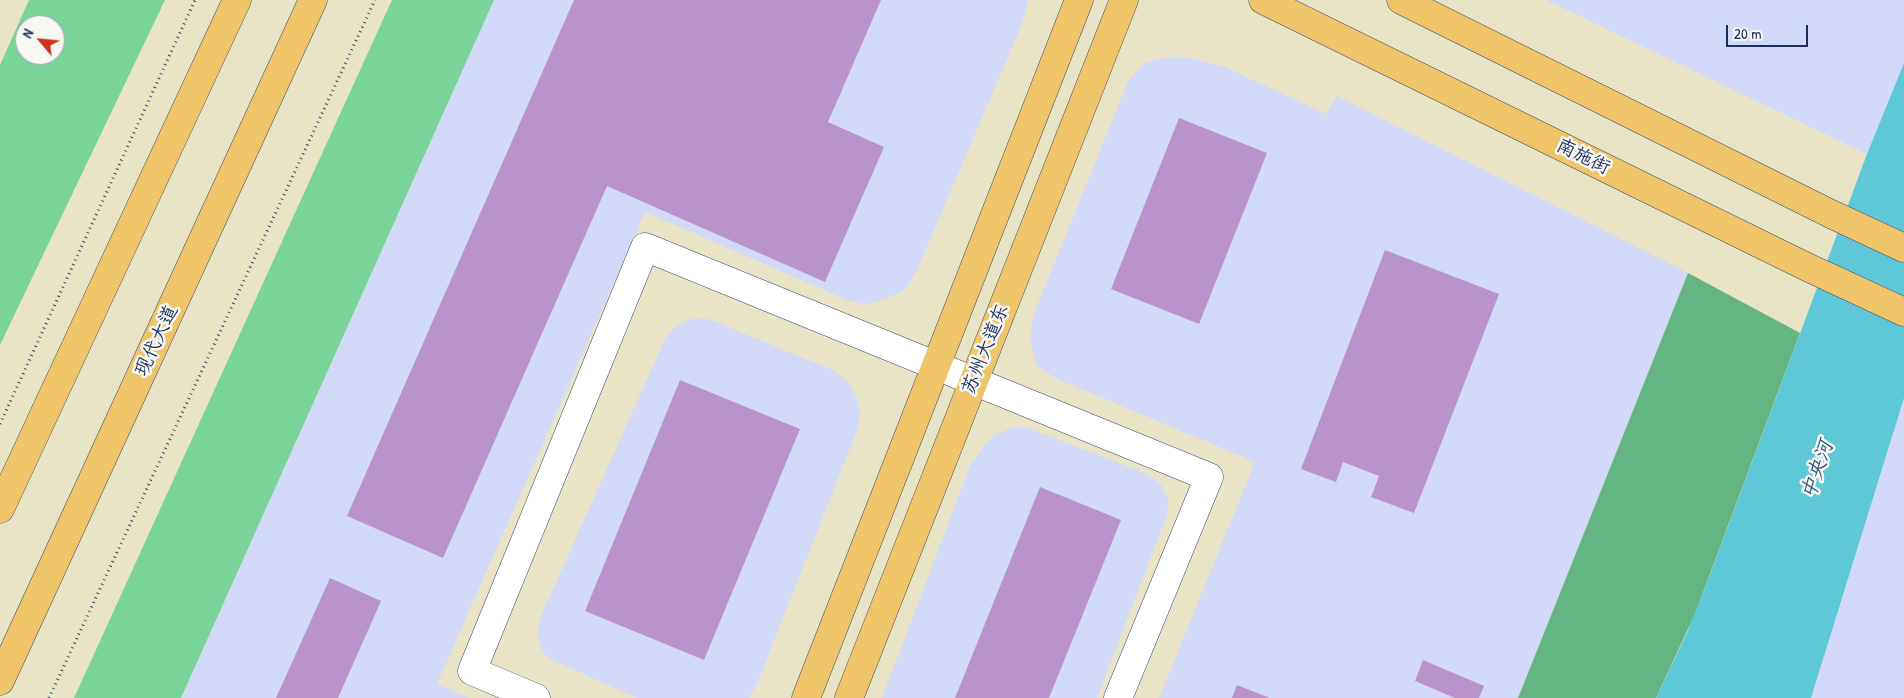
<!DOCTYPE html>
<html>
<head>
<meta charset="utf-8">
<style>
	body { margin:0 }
	#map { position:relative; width:1904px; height:698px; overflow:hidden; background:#eae4c6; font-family:"Patrick Hand",sans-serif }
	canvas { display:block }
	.north { position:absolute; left:15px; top:15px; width:50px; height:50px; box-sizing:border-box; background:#f6f6f2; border:1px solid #9ea6b7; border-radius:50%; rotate:298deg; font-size:14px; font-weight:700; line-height:20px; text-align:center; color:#1b2f5e }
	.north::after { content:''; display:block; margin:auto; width:18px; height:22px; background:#c8321e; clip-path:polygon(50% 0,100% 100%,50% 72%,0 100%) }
	.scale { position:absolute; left:1726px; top:25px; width:82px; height:22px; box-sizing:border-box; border:2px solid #1b2f5e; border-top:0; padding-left:6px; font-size:15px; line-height:18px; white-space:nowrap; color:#1b2f5e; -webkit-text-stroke:4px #f6f6f2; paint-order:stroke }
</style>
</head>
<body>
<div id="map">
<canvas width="1904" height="698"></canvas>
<div class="north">N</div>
<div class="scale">20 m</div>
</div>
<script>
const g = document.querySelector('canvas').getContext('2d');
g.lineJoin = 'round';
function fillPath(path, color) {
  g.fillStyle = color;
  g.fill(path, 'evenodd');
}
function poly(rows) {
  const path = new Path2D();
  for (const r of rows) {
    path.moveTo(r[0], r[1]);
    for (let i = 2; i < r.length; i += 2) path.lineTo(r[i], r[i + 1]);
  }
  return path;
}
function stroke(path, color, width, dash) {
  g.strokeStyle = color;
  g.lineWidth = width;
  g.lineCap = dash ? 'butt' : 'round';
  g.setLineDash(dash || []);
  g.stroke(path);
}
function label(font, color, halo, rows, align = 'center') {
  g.font = font + ' "Patrick Hand","LXGW WenKai TC",sans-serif';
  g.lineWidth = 5;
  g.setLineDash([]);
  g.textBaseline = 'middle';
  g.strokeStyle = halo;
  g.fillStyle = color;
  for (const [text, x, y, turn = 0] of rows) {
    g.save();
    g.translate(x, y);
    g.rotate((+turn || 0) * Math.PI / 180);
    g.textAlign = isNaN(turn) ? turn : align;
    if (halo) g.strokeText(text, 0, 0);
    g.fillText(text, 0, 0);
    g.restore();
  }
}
const built = poly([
	[494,0,1027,0,1027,5,1022,24,915,275,906,288,891,297,877,302,864,304,847,300,645,212,437,684,469,698,181,698],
	[1546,0,1904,0,1904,63,1867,154],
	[1169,57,1191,58,1225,67,1326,114,1337,96,1688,273,1518,698,1159,698,1255,462,1055,378,1036,365,1030,340,1033,316,1129,79,1143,64,1153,60],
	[695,318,709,319,830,369,843,377,851,387,857,399,860,411,858,428,757,684,749,698,637,698,548,658,542,650,537,637,540,618,666,337,674,327],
	[1904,398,1904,698,1811,698,1861,537],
	[1025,427,1145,473,1160,483,1168,498,1167,515,1097,698,882,698,970,466,980,451,994,435,1011,428]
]);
const green = poly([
	[29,0,165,0,0,345,0,65],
	[25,25,55,25,55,55,25,55],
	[392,0,494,0,181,698,74,698]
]);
const forest = poly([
	[1688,273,1800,333,1695,614,1656,698,1518,698]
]);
const water = poly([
	[1904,63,1904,398,1811,698,1656,698,1687,633,1708,580,1867,154]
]);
const building = poly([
	[574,0,881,0,828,122,884,147,825,282,607,186,443,558,347,516],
	[1179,118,1267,153,1199,324,1111,289],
	[1385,250,1499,294,1414,513,1371,497,1379,476,1343,462,1336,482,1301,469],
	[680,380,800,429,704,660,585,611],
	[1040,487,1121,520,1049,698,955,698],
	[330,578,381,601,338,698,276,698],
	[1423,660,1484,686,1479,698,1455,698,1415,681],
	[1237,685,1270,698,1232,698]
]);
const path = poly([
	[0,424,195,0],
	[49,698,375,0]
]);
const minor = poly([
	[536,698,472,671,645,247,1209,477,1118,698]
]);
const major = poly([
	[1263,0,1807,267,1904,312],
	[1401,0,1831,214,1904,248],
	[0,509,237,0],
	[0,681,313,0],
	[806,698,1079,0],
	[849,698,1124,0]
]);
const streetNames = [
	["南施街",1583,157,26],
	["现代大道",157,341,-65],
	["苏州大道东",986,349,-68]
];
const waterNames = [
	["中央河",1818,470,-71]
];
fillPath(built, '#d3d9f9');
fillPath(green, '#7ad49a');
fillPath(forest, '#63b682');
fillPath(water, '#5ec8d8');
fillPath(building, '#b994cb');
stroke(minor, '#3a4a6e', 29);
stroke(major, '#3a4a6e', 29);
stroke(path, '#3a4a6e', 3, [1, 4]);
stroke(minor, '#fff', 28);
stroke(major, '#f0c469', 28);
label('19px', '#1b2f5e', '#f6f6f2', streetNames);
label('italic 20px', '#2c557c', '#f6f6f2', waterNames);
</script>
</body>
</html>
